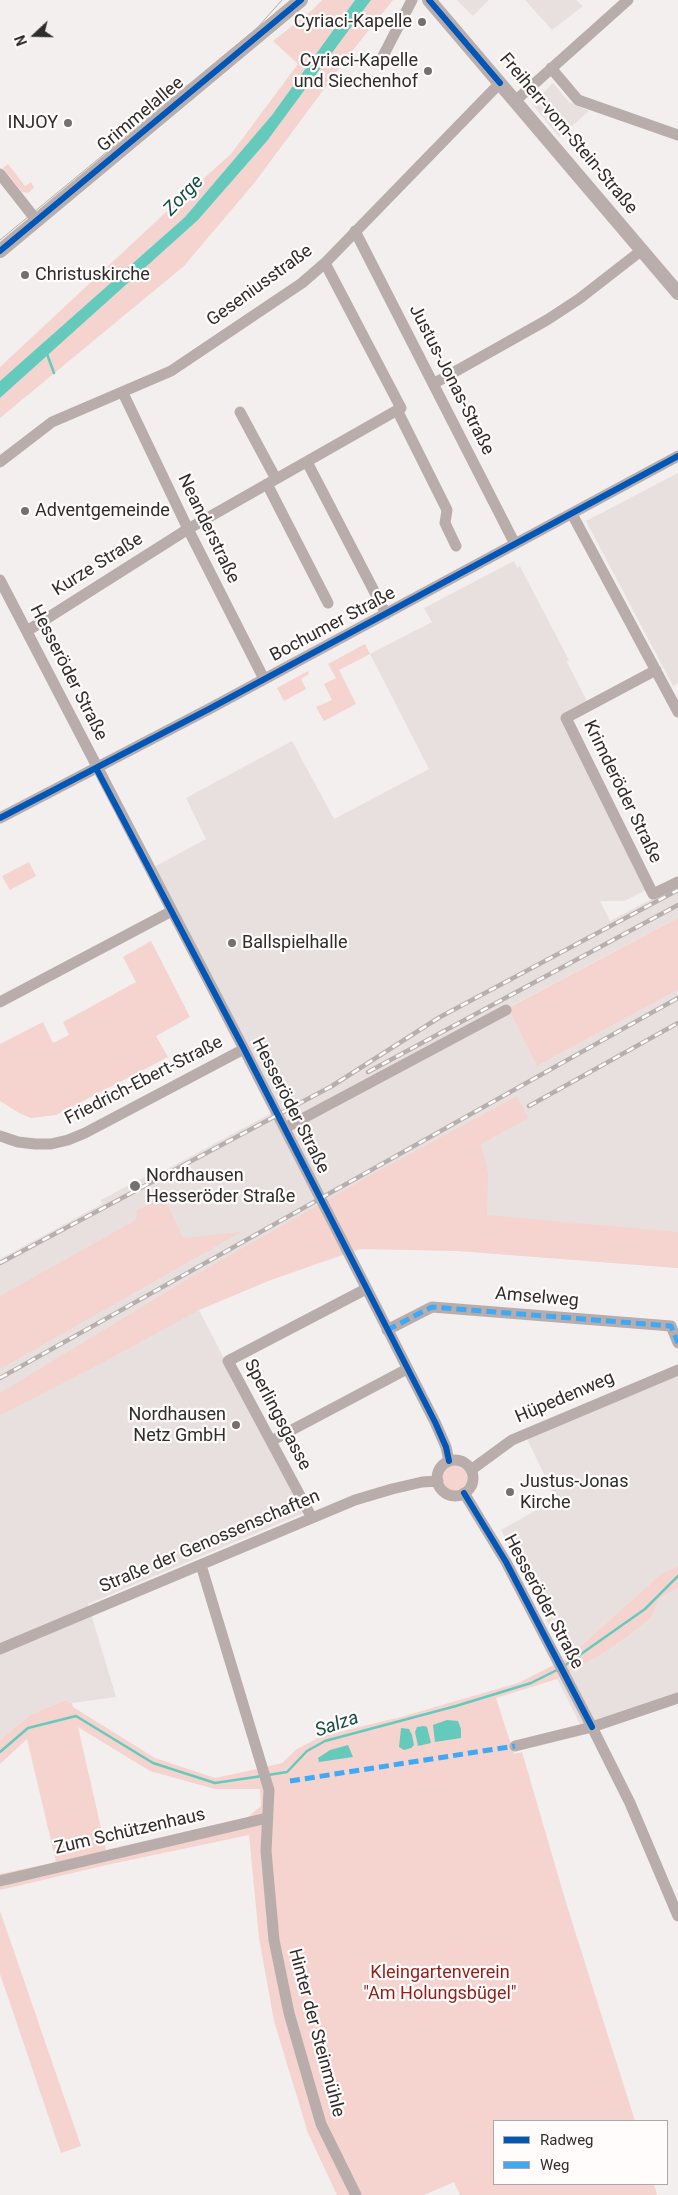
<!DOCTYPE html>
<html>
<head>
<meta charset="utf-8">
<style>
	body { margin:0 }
	#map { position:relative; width:678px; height:2195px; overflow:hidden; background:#f2efee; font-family:Roboto,sans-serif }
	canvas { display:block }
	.legend { position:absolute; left:493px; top:2120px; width:175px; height:65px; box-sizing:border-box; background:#fffcfb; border:1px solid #aba9a8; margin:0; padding:6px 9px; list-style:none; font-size:15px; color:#2e2d2c }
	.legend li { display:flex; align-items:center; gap:10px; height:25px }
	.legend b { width:25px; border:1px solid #aba9a8 }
	.north { position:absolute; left:10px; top:10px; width:50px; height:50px; -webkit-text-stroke:4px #fffcfb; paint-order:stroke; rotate:249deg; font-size:14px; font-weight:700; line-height:20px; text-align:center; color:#2e2d2c }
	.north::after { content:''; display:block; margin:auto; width:18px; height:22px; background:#2e2d2c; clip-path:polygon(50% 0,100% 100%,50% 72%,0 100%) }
</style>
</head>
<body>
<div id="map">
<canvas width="678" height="2195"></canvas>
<ul class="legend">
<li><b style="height:6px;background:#0057b8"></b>Radweg</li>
<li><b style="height:6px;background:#3fa9f5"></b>Weg</li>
</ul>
<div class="north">N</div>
</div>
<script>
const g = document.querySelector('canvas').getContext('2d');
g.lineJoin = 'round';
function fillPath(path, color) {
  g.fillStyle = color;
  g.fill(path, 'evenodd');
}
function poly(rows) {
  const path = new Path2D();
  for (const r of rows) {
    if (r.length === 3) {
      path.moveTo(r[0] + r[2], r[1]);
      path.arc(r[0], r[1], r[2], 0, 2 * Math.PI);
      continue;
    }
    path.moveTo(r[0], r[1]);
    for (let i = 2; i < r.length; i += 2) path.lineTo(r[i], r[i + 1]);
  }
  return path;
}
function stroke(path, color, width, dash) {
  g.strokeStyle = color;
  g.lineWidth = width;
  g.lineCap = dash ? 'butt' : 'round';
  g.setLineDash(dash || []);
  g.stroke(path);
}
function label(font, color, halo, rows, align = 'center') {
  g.font = font + ' Roboto,sans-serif';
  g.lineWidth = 4.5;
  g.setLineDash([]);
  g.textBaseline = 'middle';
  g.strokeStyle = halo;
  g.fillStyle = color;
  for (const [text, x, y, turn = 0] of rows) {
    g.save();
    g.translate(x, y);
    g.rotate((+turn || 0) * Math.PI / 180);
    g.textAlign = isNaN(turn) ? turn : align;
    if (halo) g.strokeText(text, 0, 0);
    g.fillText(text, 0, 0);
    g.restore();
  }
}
const built = poly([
	[457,0,489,0,473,16],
	[525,0,576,0,583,6,552,30],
	[553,83,569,102,589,111,559,137,532,104],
	[678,473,678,683,673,686,586,521],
	[514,561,517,568,520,566,526,578,569,660,567,662,588,703,560,717,648,889,624,901,600,901,610,921,678,885,678,918,509,1007,537,1066,678,990,678,1268,459,1251,364,1248,268,1281,199,1310,304,1513,88,1604,116,1697,72,1703,65,1700,30,1715,0,1740,0,1259,102,1204,101,1200,152,1173,154,1176,281,1108,154,867,206,839,186,798,292,741,334,819,429,769,370,654,432,622,424,608],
	[678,1376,678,1566,661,1574,566,1659,501,1530,556,1499,527,1439],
	[678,1588,678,1693,581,1726,557,1679,604,1653,631,1634,652,1617,659,1599]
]);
const green = poly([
	[322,0,355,0,272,115,185,217,0,381,0,367,165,213,231,154,298,64,273,41,311,11],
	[371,0,393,0,353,50,255,182,184,266,0,418,0,398,198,220,267,141],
	[8,164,25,186,31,182,34,188,28,193,22,192,3,168],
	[365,644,370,654,339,670,356,704,324,721,316,707,332,700,324,684,336,678,328,664],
	[308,671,309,674,301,679,306,689,284,701,277,688],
	[29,862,36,876,10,890,2,876],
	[678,918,678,990,537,1066,508,1008],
	[151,941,190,1017,156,1036,168,1057,56,1115,31,1118,19,1113,0,1101,0,1044,43,1022,53,1043,69,1035,63,1022,136,982,123,957],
	[517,1096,528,1118,481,1144,488,1173,487,1215,678,1232,678,1268,459,1251,357,1249,268,1281,199,1310,102,1363,0,1415,0,1393,183,1282,371,1175],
	[164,1198,183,1238,241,1232,0,1369,0,1296,136,1220,137,1210],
	[454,1478,13],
	[678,1566,678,1588,659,1599,652,1617,631,1634,604,1653,557,1679,496,1698,514,1754,522,1752,567,1906,635,2121,494,2121,494,2184,654,2184,657,2195,460,2195,454,2182,424,2195,337,2195,308,2133,274,2021,259,1938,249,1835,111,1864,0,1890,0,1874,56,1862,27,1739,0,1764,0,1740,30,1715,65,1700,72,1703,73,1707,155,1758,215,1778,257,1769,282,1763,297,1749,322,1736,401,1717,518,1683,566,1659,661,1574],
	[78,1727,150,1771,215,1789,260,1789,261,1806,248,1817,106,1850],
	[0,1911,81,2146,61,2153,0,1974]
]);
const water = poly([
	[355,0,371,0,267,141,198,220,0,398,0,381,185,217,272,115],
	[447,1720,458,1721,461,1729,461,1738,435,1742,433,1725],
	[424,1726,427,1727,431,1743,418,1746,415,1732,417,1727],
	[401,1728,409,1729,412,1735,414,1745,411,1748,404,1750,399,1747],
	[348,1745,353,1757,319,1762,318,1758,330,1750]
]);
const stream = poly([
	[47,354,54,373],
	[564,1666,645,1609,678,1576],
	[0,1752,28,1728,76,1716,153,1763,215,1783,262,1776],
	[268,1775,287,1772,307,1751,325,1741,456,1706,531,1683,559,1669]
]);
const minor = poly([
	[382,58,412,0],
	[551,68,578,100,678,135],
	[515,101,628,0],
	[0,174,37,221],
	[355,231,515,544],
	[433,384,547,320,579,299,642,250],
	[123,393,188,529,264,679],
	[397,410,447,510,445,523,456,546],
	[240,412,276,479],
	[0,462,52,422,171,371,302,283,325,263,500,83],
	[307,462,386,614],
	[267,484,328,603],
	[572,514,678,712],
	[0,580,244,1049,435,1422,446,1447,449,1461],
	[27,631,188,529,401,408,325,263],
	[656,670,566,718,653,894,678,882],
	[0,818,209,709,678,456],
	[0,1002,172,911],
	[285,1128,506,1010],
	[0,1136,18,1142,35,1144,51,1144,68,1140,85,1133,244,1049],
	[387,1330,432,1307,671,1326,678,1343],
	[271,1441,407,1369],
	[455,1478,18],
	[471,1470,512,1440,678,1370],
	[464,1493,506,1562,592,1727,630,1803,678,1916],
	[312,1518,228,1361,366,1289],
	[201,1565,269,1790,266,1851,274,1940,289,2013,321,2124,356,2195],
	[0,1649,355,1500,392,1489,422,1482,438,1481],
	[515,1746,592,1727,678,1698],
	[0,1881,267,1818]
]);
const major = poly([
	[429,0,678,293],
	[0,251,301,0]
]);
const tram = poly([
	[0,240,257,28,282,0]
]);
const rail = poly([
	[368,1072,678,905],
	[529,1106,678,1023],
	[0,1263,332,1086,440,1017,678,890],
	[0,1378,678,998]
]);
const quiet = poly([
	[387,1330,432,1307,671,1326,678,1343],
	[290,1781,515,1746]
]);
const cycleway = poly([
	[429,0,500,83],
	[0,251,301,0],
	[96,768,244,1049,435,1422,446,1447,449,1461],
	[0,818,209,709,678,456],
	[464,1493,506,1562,592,1727]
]);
const markers = [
	[422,22,5,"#737170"],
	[428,71,5,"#737170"],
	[68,123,5,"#737170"],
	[25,275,5,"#737170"],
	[25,511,5,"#737170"],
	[232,943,5,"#737170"],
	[135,1186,6,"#737170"],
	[236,1425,5,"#737170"],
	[510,1492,5,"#737170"]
];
const poiNames = [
	["Cyriaci-Kapelle",412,22,"right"],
	["Cyriaci-Kapelle",418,61,"right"],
	["und Siechenhof",418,82,"right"],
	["INJOY",58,123,"right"],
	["Christuskirche",35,275],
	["Adventgemeinde",35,511],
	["Ballspielhalle",242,943],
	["Nordhausen",146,1176],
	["Hesseröder Straße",146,1197],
	["Nordhausen",226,1415,"right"],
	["Netz GmbH",226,1436,"right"],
	["Justus-Jonas",520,1482],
	["Kirche",520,1503]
];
const streetNames = [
	["Grimmelallee",141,115,-40],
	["Freiherr-vom-Stein-Straße",568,134,50],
	["Geseniusstraße",260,286,-36],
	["Justus-Jonas-Straße",451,380,63],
	["Neanderstraße",208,529,64],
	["Kurze Straße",98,565,-32],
	["Bochumer Straße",333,625,-28],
	["Hesseröder Straße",68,673,63],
	["Krimderöder Straße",622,792,64],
	["Friedrich-Ebert-Straße",144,1081,-27],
	["Hesseröder Straße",290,1106,63],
	["Amselweg",537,1298,5],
	["Hüpedenweg",565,1398,-23],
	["Sperlingsgasse",277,1415,62],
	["Straße der Genossenschaften",210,1542,-23],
	["Hesseröder Straße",543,1602,62],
	["Zum Schützenhaus",130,1832,-13],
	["Hinter der Steinmühle",316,2033,75]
];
const parkNames = [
	["Kleingartenverein",440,1973],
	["\"Am Holungsbügel\"",440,1994]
];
const waterNames = [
	["Zorge",184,196,-46],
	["Salza",337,1725,-19]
];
fillPath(built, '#e8e0df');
fillPath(green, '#f5d3ce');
fillPath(water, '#65cabc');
stroke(stream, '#65cabc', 2.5);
stroke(minor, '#b8adab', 11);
stroke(major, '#baaead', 14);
stroke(tram, '#b6afae', 1);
stroke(rail, '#b6afae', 4.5);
stroke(rail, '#fffcfb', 2.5, [8]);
stroke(quiet, '#3fa9f5', 5, [10, 5]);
stroke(cycleway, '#0057b8', 6);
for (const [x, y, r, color] of markers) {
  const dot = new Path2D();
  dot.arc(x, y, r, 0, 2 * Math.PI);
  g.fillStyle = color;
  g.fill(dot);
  stroke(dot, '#fffcfb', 2);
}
label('18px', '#2e2d2c', '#fffcfb', poiNames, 'left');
label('18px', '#2e2d2c', '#fffcfb', streetNames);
label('18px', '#901e19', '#fffcfb', parkNames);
label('italic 19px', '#144e45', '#fffcfb', waterNames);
</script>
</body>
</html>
